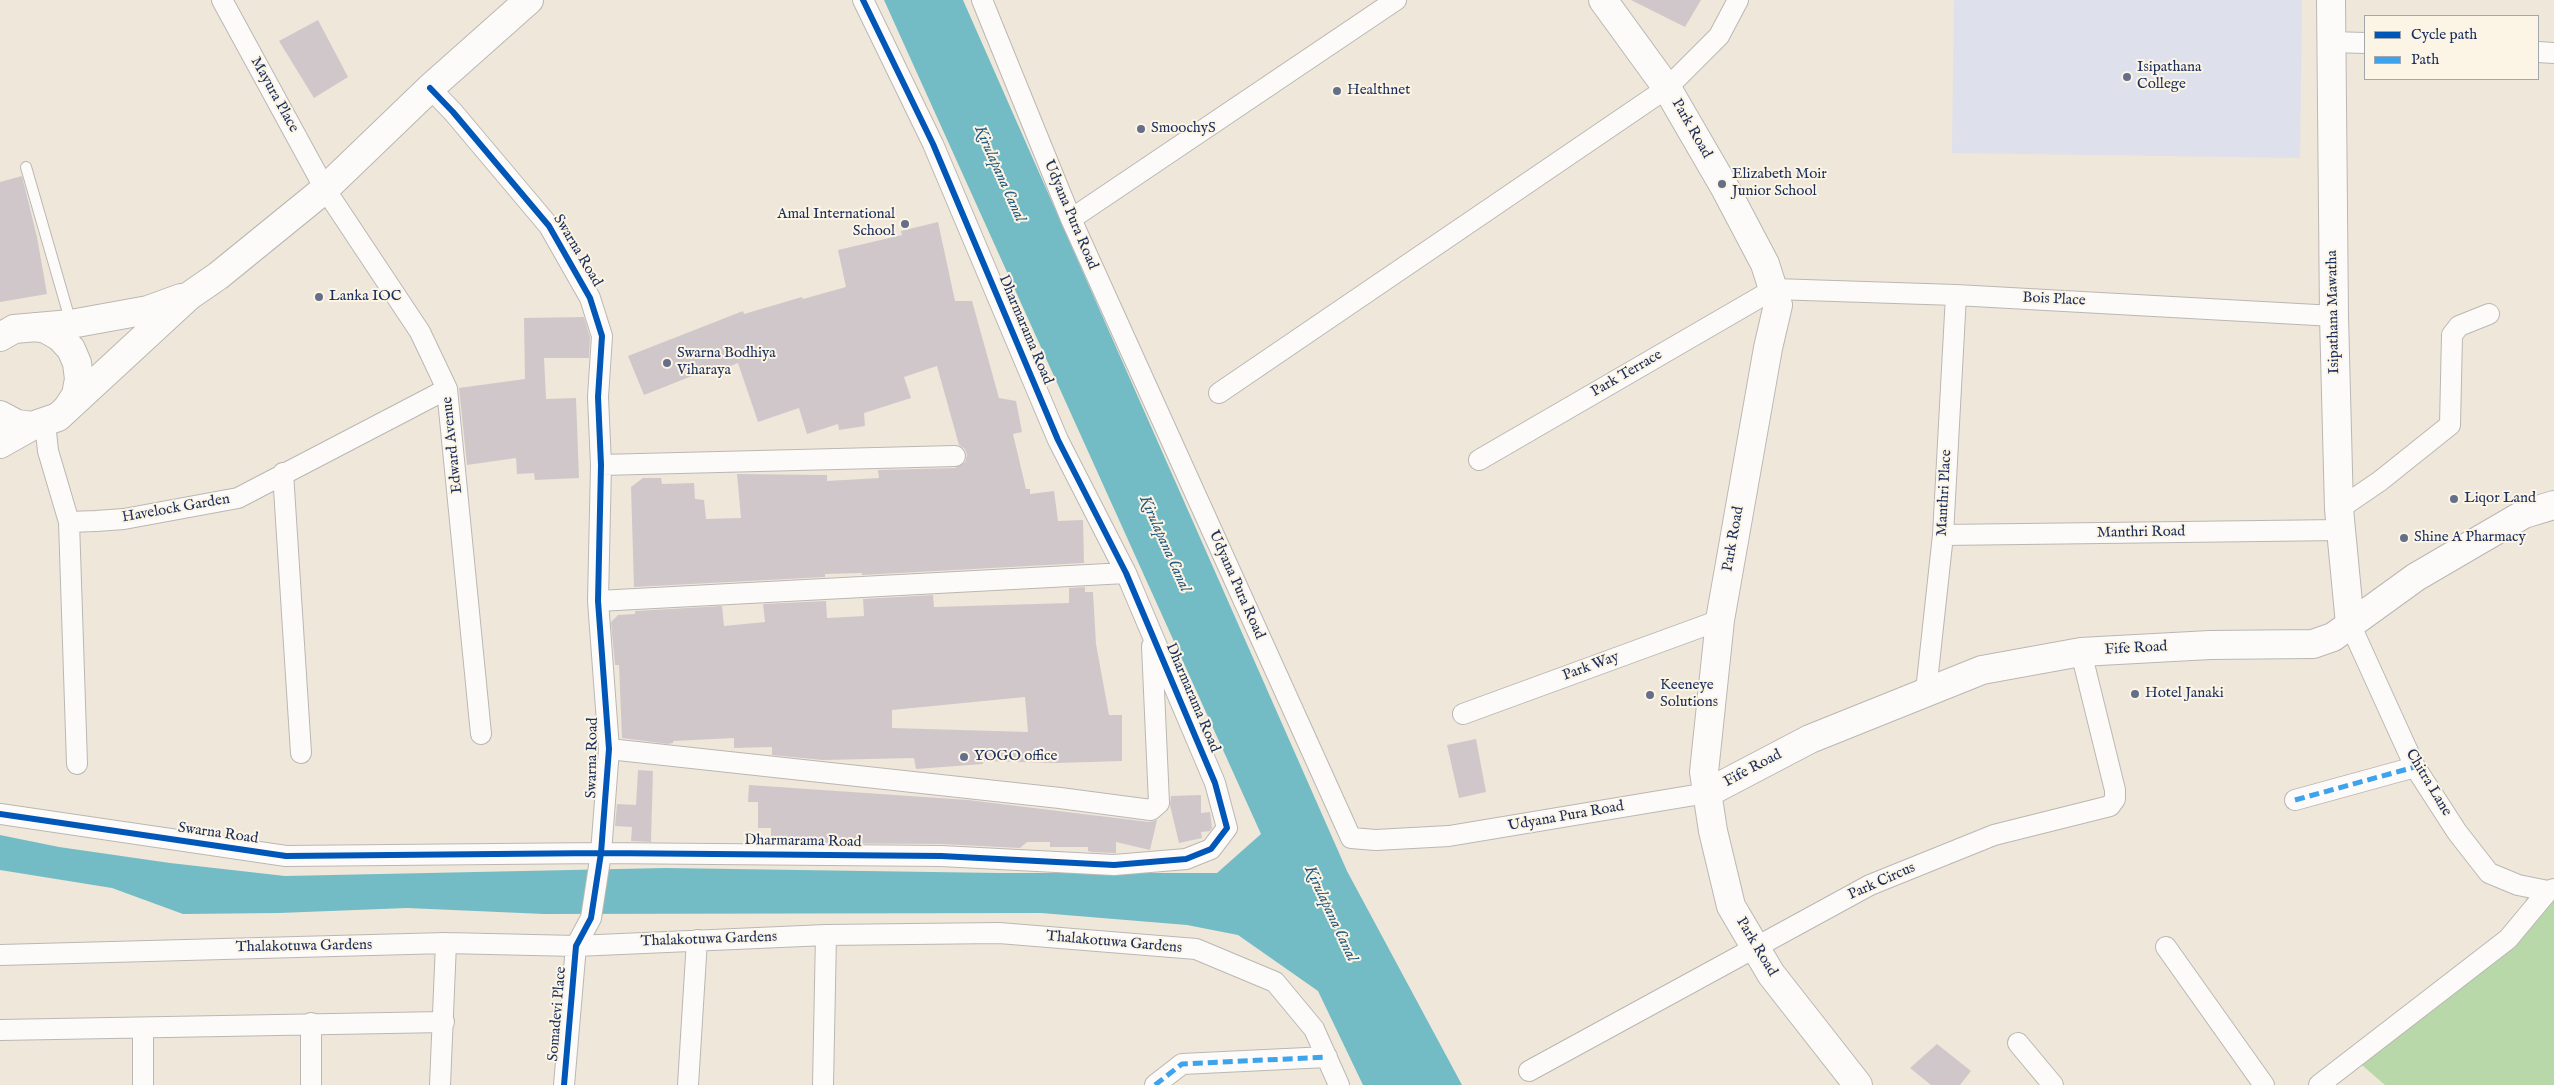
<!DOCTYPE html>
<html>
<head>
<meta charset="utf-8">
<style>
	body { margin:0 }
	#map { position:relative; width:2554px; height:1085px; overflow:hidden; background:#efe7da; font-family:"IM FELL English",serif }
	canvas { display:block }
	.legend { position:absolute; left:2364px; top:15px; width:175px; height:65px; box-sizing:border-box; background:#fcf5e5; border:1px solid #a2a6af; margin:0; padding:6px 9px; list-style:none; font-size:15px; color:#1b2f5e }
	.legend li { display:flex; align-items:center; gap:10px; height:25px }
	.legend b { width:25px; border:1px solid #a2a6af }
</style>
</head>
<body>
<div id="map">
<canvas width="2554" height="1085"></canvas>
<ul class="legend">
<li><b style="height:6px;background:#0057b8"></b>Cycle path</li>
<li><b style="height:6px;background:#3da3ed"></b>Path</li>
</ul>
</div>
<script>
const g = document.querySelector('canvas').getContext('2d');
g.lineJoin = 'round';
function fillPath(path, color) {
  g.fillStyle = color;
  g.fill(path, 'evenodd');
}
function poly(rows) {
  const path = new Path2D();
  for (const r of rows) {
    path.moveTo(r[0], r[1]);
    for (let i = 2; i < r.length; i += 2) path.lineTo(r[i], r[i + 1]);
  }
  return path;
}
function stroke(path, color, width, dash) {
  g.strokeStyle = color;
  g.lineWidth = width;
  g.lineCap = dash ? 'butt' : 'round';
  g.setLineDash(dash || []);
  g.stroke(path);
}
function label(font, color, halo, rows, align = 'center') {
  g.font = font + ' "IM FELL English",serif';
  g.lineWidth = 4;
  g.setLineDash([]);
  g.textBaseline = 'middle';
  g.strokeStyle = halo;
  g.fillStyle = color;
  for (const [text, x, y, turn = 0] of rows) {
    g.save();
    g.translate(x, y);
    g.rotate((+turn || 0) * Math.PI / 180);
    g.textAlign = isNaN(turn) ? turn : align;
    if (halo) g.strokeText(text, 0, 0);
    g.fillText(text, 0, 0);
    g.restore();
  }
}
const built = poly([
	[1954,0,2302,0,2300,158,1952,153]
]);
const green = poly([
	[2554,884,2554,1085,2385,1085,2355,1059,2511,939,2530,889]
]);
const water = poly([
	[884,0,963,0,1347,871,1462,1085,1363,1085,1318,991,1238,935,1187,925,1041,913,544,914,407,908,279,913,183,914,112,888,0,870,0,835,59,847,170,863,285,876,666,868,998,873,1217,873,1261,834]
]);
const building = poly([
	[1631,0,1701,0,1685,27],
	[318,20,348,77,314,98,279,41],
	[22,176,37,237,47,294,0,302,0,182],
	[938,222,955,301,972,301,999,398,1016,401,1022,432,1013,434,1026,489,1030,489,1030,494,1054,491,1058,521,1083,520,1084,563,862,575,862,573,825,574,825,577,634,587,631,487,643,478,661,478,662,484,694,483,695,499,704,500,706,519,741,518,737,474,827,475,827,481,879,478,878,470,955,468,965,462,967,455,965,449,959,445,937,366,904,377,911,398,864,413,865,426,839,430,838,424,807,434,799,408,758,422,738,363,718,371,717,366,644,395,628,356,743,311,744,314,802,297,803,299,846,287,838,250,902,235,901,231],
	[584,317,590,337,589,358,544,358,546,399,576,398,579,478,535,480,534,473,517,474,516,458,467,465,459,388,525,379,524,318],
	[1085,587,1085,592,1093,592,1096,644,1109,715,1122,715,1122,761,1058,763,983,761,983,764,916,769,914,758,823,760,772,755,772,747,734,748,734,738,673,741,673,743,668,744,622,738,619,665,615,665,611,622,618,615,635,614,635,611,722,606,724,626,765,622,763,604,826,601,827,618,864,616,863,599,933,595,934,607,1069,603,1069,588],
	[1025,697,1028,732,892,728,892,710],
	[1476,739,1486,792,1459,798,1447,745],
	[638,770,653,771,651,842,631,841,632,827,615,826,617,804,636,805],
	[749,785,968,800,1149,822,1157,820,1150,850,1116,842,1116,853,1114,853,1092,852,1088,851,1088,847,1050,847,1050,842,1027,842,1020,848,941,844,771,843,771,828,758,828,758,802,748,802],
	[1201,795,1201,813,1210,812,1212,828,1210,831,1201,832,1202,838,1179,843,1170,805,1171,796],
	[1937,1044,1971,1071,1960,1085,1931,1085,1910,1068]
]);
const lane = poly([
	[26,167,71,323]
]);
const street = poly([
	[222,0,325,189,420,332,447,389,481,734],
	[982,0,1071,219,1351,838,1376,840,1449,836,1707,793],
	[2331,42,2365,43],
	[2538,52,2554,53],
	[1071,219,1396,0],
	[1219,393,1667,88,1719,36,1738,0],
	[45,423,48,451,69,522,96,521,124,519,238,498,447,389],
	[1479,460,1774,289,1956,295,2334,316],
	[601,465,955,456],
	[283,473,301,753],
	[2339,509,2380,481,2450,425,2452,335,2459,326,2489,314],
	[69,522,77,764],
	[1943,535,2340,530],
	[598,601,1126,573],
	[2350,624,2415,767,2457,832,2489,873,2518,885,2548,891,2554,889],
	[1926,691,1943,535,1956,295],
	[1463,714,1720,620],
	[609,749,1060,798,1151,810,1159,803,1152,646],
	[2295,800,2415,767],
	[0,814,286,856,601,853,609,749,598,601,601,465,598,397,602,336,590,298,549,226,453,112,430,88],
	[2166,947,2264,1085],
	[0,955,446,943,576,946,826,935,999,933,1196,949,1275,982,1314,1029,1339,1085],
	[311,1023,311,1085],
	[143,1029,143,1085],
	[0,1030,444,1022],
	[2018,1043,2053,1085],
	[1529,1071,1870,885,1994,835,2110,806,2115,799,2115,790,2081,652],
	[440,1085,446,943],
	[564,1085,576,946,591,918,601,853,941,856,1114,865,1186,859,1211,849,1227,828,1215,783,1126,573,1058,440,933,144,863,0],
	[688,1085,697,940],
	[823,1085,826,935],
	[1155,1085,1182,1064,1327,1057],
	[2319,1085,2508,939,2548,891]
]);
const secondary = poly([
	[1603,0,1667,88,1725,188,1765,264,1778,305,1768,348,1720,620,1704,772,1713,831,1731,906,1771,974,1858,1085],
	[2331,0,2334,316,2339,509,2350,624],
	[1707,793,1810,739,1982,670,2081,652,2210,645,2313,644,2333,637,2416,577,2524,514,2554,505]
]);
const highway = poly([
	[34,327,46,329,60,337,71,349,77,363,79,379,76,395,68,407],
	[0,337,14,329,71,324,148,310,181,298],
	[0,415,17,424,32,426,58,417,189,296,218,276,325,189,430,88,529,0],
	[0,444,32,426]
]);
const quiet = poly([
	[2295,800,2415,767],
	[1155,1085,1182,1064,1327,1057]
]);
const cycleway = poly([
	[0,814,286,856,601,853,609,749,598,601,601,465,598,397,602,336,590,298,549,226,453,112,430,88],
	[564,1085,576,946,591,918,601,853,941,856,1114,865,1186,859,1211,849,1227,828,1215,783,1126,573,1058,440,933,144,863,0]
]);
const markers = [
	[2127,77,5,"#656f89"],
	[1337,91,5,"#656f89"],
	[1141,129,5,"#656f89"],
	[1722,184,5,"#656f89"],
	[905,224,5,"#656f89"],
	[319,297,5,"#656f89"],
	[667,363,5,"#656f89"],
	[2454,499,5,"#656f89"],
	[2404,538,5,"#656f89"],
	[2135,694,5,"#656f89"],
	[1650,695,5,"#656f89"],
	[964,757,5,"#656f89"]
];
const poiNames = [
	["Isipathana",2137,68],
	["College",2137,85],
	["Healthnet",1347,91],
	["SmoochyS",1151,129],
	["Elizabeth Moir",1732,175],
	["Junior School",1732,192],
	["Amal International",895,215,"right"],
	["School",895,232,"right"],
	["Lanka IOC",329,297],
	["Swarna Bodhiya",677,354],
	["Viharaya",677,371],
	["Liqor Land",2464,499],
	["Shine A Pharmacy",2414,538],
	["Keeneye",1660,686],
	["Solutions",1660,703],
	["Hotel Janaki",2145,694],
	["YOGO office",974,757]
];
const streetNames = [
	["Mayura Place",274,95,61],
	["Park Road",1691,129,60],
	["Udyana Pura Road",1070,215,67],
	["Swarna Road",577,251,59],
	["Bois Place",2054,300,3],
	["Isipathana Mawatha",2334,312,-91],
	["Dharmarama Road",1025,330,67],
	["Park Terrace",1627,374,-30],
	["Edward Avenue",453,445,-96],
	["Manthri Place",1945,493,-87],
	["Havelock Garden",176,509,-10],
	["Manthri Road",2141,533,-1],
	["Park Road",1734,539,-80],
	["Udyana Pura Road",1236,585,66],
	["Fife Road",2136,649,-3],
	["Park Way",1591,667,-20],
	["Dharmarama Road",1192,698,67],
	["Swarna Road",593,758,-89],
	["Fife Road",1753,769,-28],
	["Chitra Lane",2428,783,59],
	["Udyana Pura Road",1566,817,-10],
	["Swarna Road",218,834,8],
	["Dharmarama Road",803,842,1],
	["Park Circus",1882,882,-24],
	["Thalakotuwa Gardens",709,940,-2],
	["Thalakotuwa Gardens",1114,943,5],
	["Thalakotuwa Gardens",304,947,-1],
	["Park Road",1756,947,59],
	["Somadevi Place",558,1014,-85]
];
const waterNames = [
	["Kirulapana Canal",999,174,66],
	["Kirulapana Canal",1164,544,66],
	["Kirulapana Canal",1330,914,65]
];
fillPath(built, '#dee0eb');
fillPath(green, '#b8d8aa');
fillPath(water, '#73bcc6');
fillPath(building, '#d0c7cb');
stroke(lane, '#bab7b3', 12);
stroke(street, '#bab7b3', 22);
stroke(secondary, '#bab7b3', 30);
stroke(highway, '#bab7b3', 30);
stroke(lane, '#fdfbf9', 10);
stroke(street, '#fdfbf9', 20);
stroke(secondary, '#fdfbf9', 28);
stroke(highway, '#fdfbf9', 28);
stroke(quiet, '#3da3ed', 5, [10, 5]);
stroke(cycleway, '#0057b8', 6);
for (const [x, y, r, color] of markers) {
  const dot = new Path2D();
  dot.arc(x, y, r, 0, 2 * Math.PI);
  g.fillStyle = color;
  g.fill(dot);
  stroke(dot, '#fcf5e5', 2);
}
label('15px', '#1b2f5e', '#fcf5e5', poiNames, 'left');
label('15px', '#1b2f5e', '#fcf5e5', streetNames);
label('italic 16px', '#275a7f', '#fcf5e5', waterNames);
</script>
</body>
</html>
